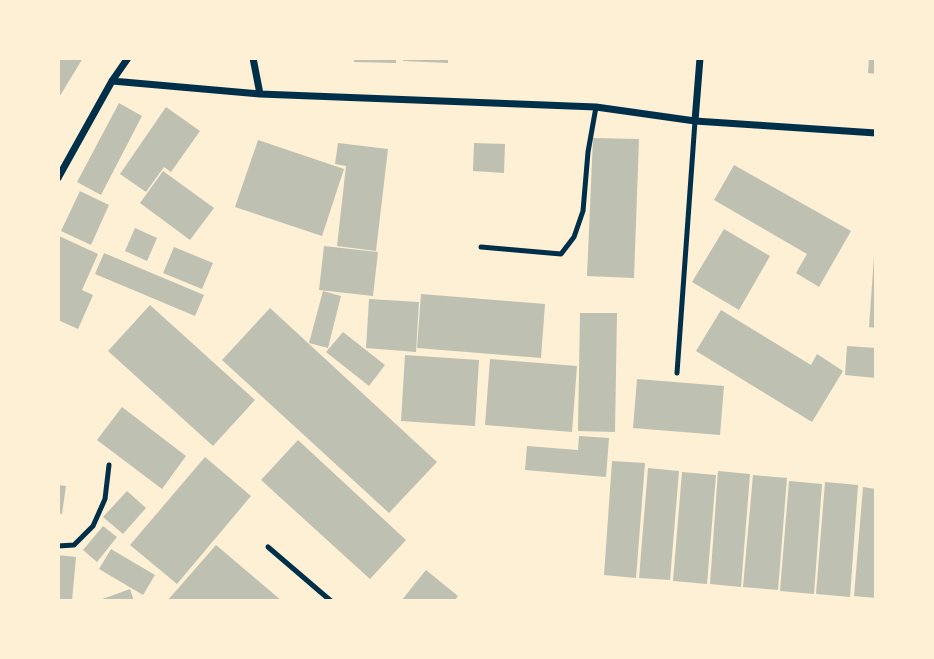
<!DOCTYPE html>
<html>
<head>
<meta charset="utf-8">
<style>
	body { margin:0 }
	#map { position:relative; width:934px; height:659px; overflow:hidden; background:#fdf0d5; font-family:Rubik,sans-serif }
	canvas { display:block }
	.frame { position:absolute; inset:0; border:60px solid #fdf0d5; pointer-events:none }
</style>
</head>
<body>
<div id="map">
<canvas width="934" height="659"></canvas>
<div class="frame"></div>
</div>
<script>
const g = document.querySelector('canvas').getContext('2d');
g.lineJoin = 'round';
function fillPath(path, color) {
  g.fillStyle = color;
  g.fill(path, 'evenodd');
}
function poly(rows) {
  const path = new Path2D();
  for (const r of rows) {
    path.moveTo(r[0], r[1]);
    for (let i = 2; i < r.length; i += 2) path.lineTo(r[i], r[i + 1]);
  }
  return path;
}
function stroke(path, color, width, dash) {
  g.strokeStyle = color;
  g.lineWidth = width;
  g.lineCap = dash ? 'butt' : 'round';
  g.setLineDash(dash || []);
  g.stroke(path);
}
const building = poly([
	[58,58,83,58,58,99],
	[354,58,396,58,396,63,354,62],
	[403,58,448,58,448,63,403,61],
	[869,58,876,58,876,74,868,73],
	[119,103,142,116,101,195,77,182],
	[166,107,200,131,171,172,164,167,146,192,120,174],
	[593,138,639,139,634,278,587,276],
	[258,140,344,169,322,236,235,207],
	[338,143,388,149,376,251,337,246,346,166,335,164],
	[474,143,505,144,504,173,473,171],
	[734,165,851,231,819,287,796,273,807,254,714,200],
	[163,171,214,208,190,240,140,203],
	[80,191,109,205,91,245,61,231],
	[135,228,157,238,147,261,125,251],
	[724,229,770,256,739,310,692,282],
	[59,236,98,254,82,290,93,295,78,329,58,320],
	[324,246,378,252,373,296,319,290],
	[174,247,213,263,202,289,163,273],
	[104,253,204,295,195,316,95,274],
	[874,257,876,257,876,328,869,327],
	[323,291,341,296,328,348,309,343],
	[421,294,545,304,541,358,417,348],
	[369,299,419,302,416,352,366,348],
	[150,305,255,400,213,446,108,351],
	[270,308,437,462,389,513,222,360],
	[721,310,811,365,817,354,843,371,812,422,696,351],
	[580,313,617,313,615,432,578,431],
	[343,332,385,365,369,386,326,352],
	[847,346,876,348,876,378,845,375],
	[405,355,479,360,475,426,401,421],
	[490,359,577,366,572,432,485,425],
	[637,379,724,386,720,435,633,428],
	[122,407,186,456,162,489,97,440],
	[579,436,609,438,606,477,525,470,527,446,578,450],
	[298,440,406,540,370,579,261,480],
	[205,457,251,496,177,584,130,545],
	[612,461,645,463,636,578,604,575],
	[648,468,679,471,670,580,639,578],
	[718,471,750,474,741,587,710,584],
	[682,472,716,475,707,584,673,581],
	[753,475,787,478,778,590,743,587],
	[789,481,822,484,814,594,780,591],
	[825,482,858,485,850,597,816,594],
	[58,485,66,486,62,514,58,513],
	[863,487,876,489,876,598,854,596],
	[127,491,146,508,123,534,103,517],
	[103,526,117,537,97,562,83,550],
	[216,545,282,601,167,601],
	[111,549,155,575,143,595,99,569],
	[58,555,76,557,72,601,58,601],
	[426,570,458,596,454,601,401,601],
	[130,589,134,601,97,601]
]);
const service = poly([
	[481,247,561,254,574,237,583,211,588,152,596,107],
	[677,373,695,121],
	[58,546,74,545,93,526,105,499,109,465],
	[268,547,331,601]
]);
const minor = poly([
	[253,58,260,94],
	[112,81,260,94,596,107,695,121,876,133],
	[695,121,700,58],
	[58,178,112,81,128,58]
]);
fillPath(building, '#bec0b2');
stroke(service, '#003049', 5);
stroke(minor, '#003049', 7);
</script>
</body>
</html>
